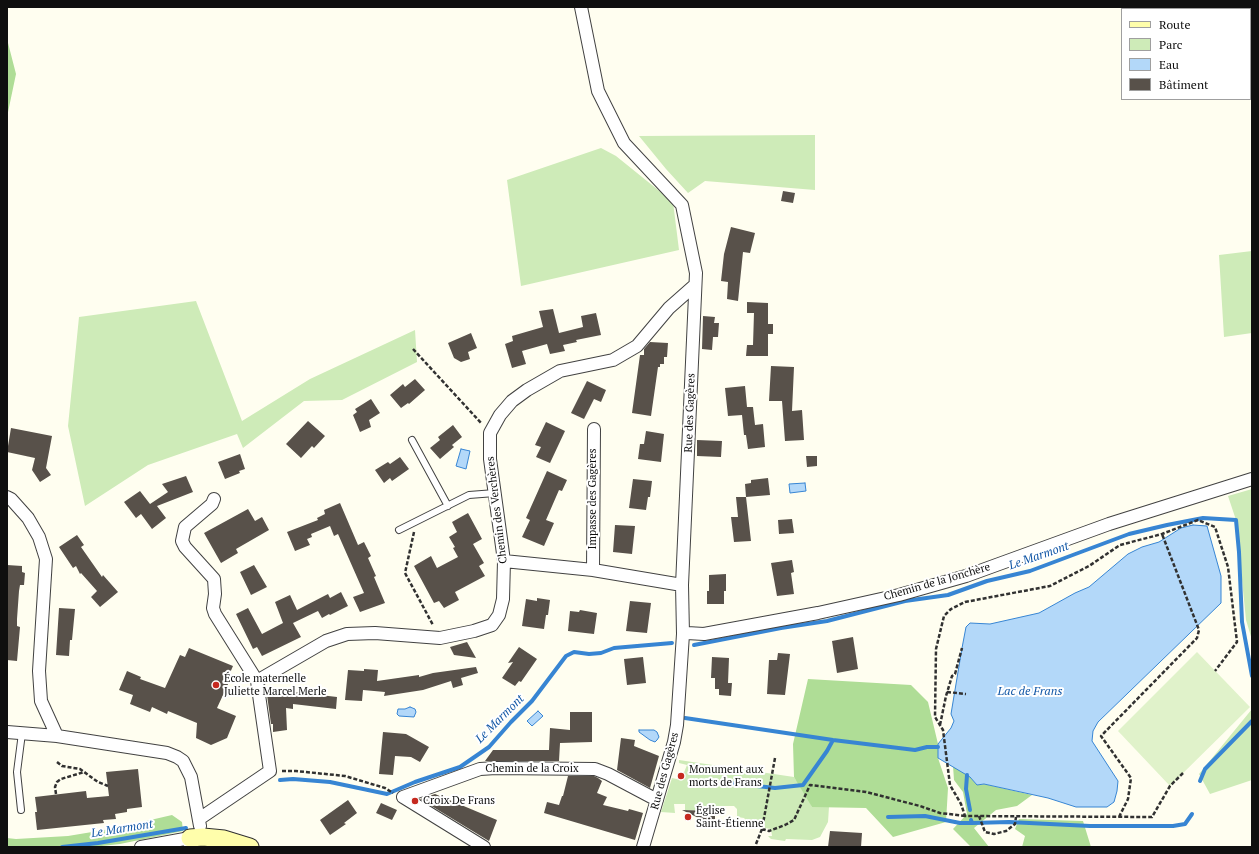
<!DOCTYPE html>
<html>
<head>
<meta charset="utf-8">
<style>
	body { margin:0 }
	#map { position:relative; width:1259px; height:854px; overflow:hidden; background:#fffef0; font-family:"PT Serif",serif }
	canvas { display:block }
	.frame { position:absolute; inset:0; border:8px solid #0f0f0f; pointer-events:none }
	.legend { position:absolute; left:1121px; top:8px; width:130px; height:92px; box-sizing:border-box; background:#fff; border:1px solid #9f9f9f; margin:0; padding:5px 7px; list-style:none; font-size:12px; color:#0f0f0f }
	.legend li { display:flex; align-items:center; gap:8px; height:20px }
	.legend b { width:20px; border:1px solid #9f9f9f }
</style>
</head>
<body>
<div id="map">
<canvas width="1259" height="854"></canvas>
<div class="frame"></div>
<ul class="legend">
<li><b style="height:5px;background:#fffeab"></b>Route</li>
<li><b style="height:11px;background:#ceebb8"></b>Parc</li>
<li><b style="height:11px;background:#b3d8f9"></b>Eau</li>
<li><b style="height:11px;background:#58514a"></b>Bâtiment</li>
</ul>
</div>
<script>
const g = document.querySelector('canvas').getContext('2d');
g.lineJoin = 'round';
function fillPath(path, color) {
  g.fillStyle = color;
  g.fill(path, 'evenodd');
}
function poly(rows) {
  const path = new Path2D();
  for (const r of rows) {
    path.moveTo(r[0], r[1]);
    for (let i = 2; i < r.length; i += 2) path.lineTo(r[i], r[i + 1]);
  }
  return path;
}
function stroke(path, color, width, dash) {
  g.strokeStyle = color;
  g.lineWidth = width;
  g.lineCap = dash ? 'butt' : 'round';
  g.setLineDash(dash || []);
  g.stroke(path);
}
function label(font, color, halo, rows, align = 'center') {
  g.font = font + ' "PT Serif",serif';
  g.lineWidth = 4;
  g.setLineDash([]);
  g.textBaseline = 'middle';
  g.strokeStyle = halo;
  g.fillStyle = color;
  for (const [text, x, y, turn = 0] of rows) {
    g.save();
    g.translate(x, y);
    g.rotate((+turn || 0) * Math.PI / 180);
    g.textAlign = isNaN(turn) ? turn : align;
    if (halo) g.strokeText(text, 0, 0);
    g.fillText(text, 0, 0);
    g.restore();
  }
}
const green = poly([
	[815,135,815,190,705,181,688,193,666,169,639,136],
	[601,148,616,156,673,202,679,250,521,286,507,180],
	[1252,251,1252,333,1224,337,1219,255],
	[196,301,242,421,310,379,415,330,417,362,342,400,304,401,243,448,237,434,148,465,85,506,68,426,79,317],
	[1252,489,1252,640,1246,620,1236,520,1228,496],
	[1252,709,1252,780,1210,794,1199,774],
	[679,760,794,777,796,780,801,781,812,807,829,807,828,822,820,837,812,840,786,839,785,841,771,839,768,836,772,836,771,829,765,828,764,823,754,821,753,826,751,826,744,818,737,817,737,809,734,806,718,806,715,811,685,810,685,804,674,804,675,813,661,812,672,778,681,780,687,765,679,763]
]);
const forest = poly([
	[7,39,16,74,7,117],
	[808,679,911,685,928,702,938,744,938,758,948,788,946,822,893,837,866,808,812,807,794,777,793,744],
	[953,766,970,777,977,785,984,784,1032,795,1017,806,996,810,974,828,989,847,971,847,953,829,967,814,963,792,954,780],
	[172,815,182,822,183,831,120,844,92,847,7,847,7,838,16,839,68,836,116,828],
	[1019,819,1083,821,1091,847,1022,847,1025,836,1015,829]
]);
const pitch = poly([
	[1197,652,1250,707,1170,786,1118,731]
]);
const water = poly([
	[461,449,470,451,466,469,456,466,461,449],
	[805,483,806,491,790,493,789,484,805,483],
	[1193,525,1207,526,1221,576,1221,603,1098,722,1093,731,1092,741,1118,781,1117,791,1114,802,1107,807,1076,807,1048,798,984,784,977,785,970,777,938,758,938,744,951,728,954,721,951,714,962,648,966,627,970,623,990,624,1039,613,1075,593,1089,587,1128,554,1142,547,1159,542,1181,528,1193,525],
	[410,707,415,709,416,712,414,717,399,716,397,714,398,709,405,709,410,707],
	[538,711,543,716,532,726,527,721,538,711],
	[639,730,654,730,657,732,659,737,657,740,655,742,650,740,639,732,639,730]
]);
const stream = poly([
	[694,645,781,628,827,621,905,601,948,595,987,581,1030,571,1129,534,1167,525,1203,518,1236,520,1239,552,1242,622,1252,676],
	[685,718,833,740,915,750,927,747,938,747],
	[967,775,966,789,970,810],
	[280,780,293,779,330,782,387,794,415,782,460,767,489,747,511,722,532,701,566,656,574,652,589,654,601,653,614,648,672,643],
	[1200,781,1205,769,1252,721],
	[730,783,775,788,803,785,827,751,833,740],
	[888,817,925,816,960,823,972,823,971,820],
	[972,823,1009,822,1090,826,1173,826,1185,824,1192,814],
	[62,847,98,843,186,828]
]);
const building = poly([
	[783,191,795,193,793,203,781,201],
	[731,227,755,233,750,253,743,252,738,301,727,299,728,282,721,281,724,254],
	[747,302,768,303,768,324,773,324,773,334,768,334,768,356,746,356,747,345,753,345,754,313,747,313],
	[553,309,559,333,583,327,581,316,596,313,601,335,576,340,577,342,563,345,565,351,550,354,547,344,522,351,526,364,512,368,505,344,513,341,512,336,543,327,539,311],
	[703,316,715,317,714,323,719,323,718,337,713,337,712,350,702,349],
	[471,333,477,348,468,352,470,359,461,362,454,358,448,343],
	[650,342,668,343,667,357,664,357,664,364,660,364,660,367,658,367,651,416,632,413,640,355,644,355,644,349],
	[771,366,794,367,792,411,802,410,804,440,785,441,782,401,769,401],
	[415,379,425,390,409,404,408,403,401,408,390,395,403,384,405,387],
	[587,381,606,390,601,402,594,399,584,419,571,413],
	[745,386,747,407,753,407,755,425,763,424,765,447,748,449,746,435,744,435,742,415,728,416,725,388],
	[371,399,380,413,369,420,371,427,360,432,353,415,357,412,355,409],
	[308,421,325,436,314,448,312,446,301,458,286,444],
	[546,422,565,431,550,463,536,457,541,447,535,445],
	[453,425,462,437,452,445,454,447,440,459,430,448,440,440,438,437],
	[11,428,52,436,46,468,51,475,40,482,32,470,35,458,7,452],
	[646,431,664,434,661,462,638,459,640,444,644,444],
	[697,440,722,441,721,457,697,456],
	[240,454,245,469,239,471,240,473,225,479,218,462],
	[806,456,817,456,817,466,807,467],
	[400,457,409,469,392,481,390,478,384,483,375,470,388,462,390,464],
	[547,471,567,480,562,491,559,490,546,520,554,523,544,546,522,537,530,520,526,518],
	[186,476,193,492,157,506,166,518,152,529,141,514,136,518,124,502,140,491,150,504,168,492,162,484],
	[768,478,770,495,746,497,751,541,734,542,731,517,738,517,736,497,746,497,745,484,751,483,751,480],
	[633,479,652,481,650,497,648,497,646,510,629,508],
	[340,503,358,545,364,542,371,556,368,558,376,576,374,577,385,603,360,612,353,597,364,593,338,534,334,536,330,526,311,534,312,537,307,539,310,545,295,551,287,532,318,520,317,518,325,514,324,510],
	[248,509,255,521,262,517,269,530,236,549,238,553,221,563,204,533],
	[468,513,482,539,473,544,484,563,479,566,485,576,455,592,459,600,444,608,439,601,434,603,414,566,431,556,437,568,458,557,453,548,455,547,449,537,457,532,452,522],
	[792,519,794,533,779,534,778,520],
	[615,525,635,526,632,554,613,552],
	[77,535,84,545,81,547,102,577,103,575,118,592,100,607,91,597,97,591,81,573,80,574,76,566,73,568,59,547],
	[792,560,794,572,791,573,794,594,777,596,771,563],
	[7,565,22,566,22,572,25,573,24,585,20,585,19,591,17,619,17,626,20,627,17,661,7,660],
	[254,565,267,587,251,595,240,572],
	[726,574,726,591,724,591,724,604,707,604,707,591,709,591,709,575],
	[341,592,348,606,330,615,329,614,322,618,318,611,293,623,301,637,262,656,257,647,253,649,236,614,248,608,262,634,283,623,275,602,290,595,297,610,328,594,330,598],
	[537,598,550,600,548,615,546,615,544,629,522,626,526,599,537,601],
	[630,601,651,603,647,633,626,631],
	[59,608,75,609,72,640,70,640,69,656,56,655],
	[580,610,597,613,594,634,568,631,570,611,579,612],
	[853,637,858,669,837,673,832,641],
	[467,642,476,658,454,655,450,647],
	[519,647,537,659,521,682,519,681,515,686,502,678,513,662,508,663],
	[189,648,233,666,226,682,229,682,217,708,236,716,227,738,211,745,196,738,197,723,168,711,167,714,152,707,150,712,130,704,133,695,119,690,127,671,141,677,140,679,165,688,180,655,185,657],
	[778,653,790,654,785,695,767,694,769,660,777,660],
	[643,657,646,683,627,685,624,659],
	[712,657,729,658,728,683,732,683,731,696,719,695,719,689,715,689,715,678,711,678],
	[476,667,478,673,461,678,463,685,453,688,451,681,423,690,384,696,385,692,363,690,362,701,345,700,348,670,364,671,364,669,378,670,377,681,419,675,419,677,433,673],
	[276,691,286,691,337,697,336,709,293,704,293,709,286,708,287,730,273,732,273,724,271,724,267,695,276,694],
	[570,712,592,712,592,742,560,743,559,761,485,761,493,750,549,750,550,728,570,730],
	[383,732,406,734,429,747,420,762,411,757,395,756,393,775,379,774],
	[621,738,635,740,634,746,659,756,650,788,617,770],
	[138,769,142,807,127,809,127,812,115,814,116,819,103,820,104,823,37,830,35,812,37,812,35,797,86,791,87,798,109,796,106,772],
	[568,776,594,776,598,778,602,781,597,793,607,797,603,805,628,811,629,809,643,813,635,840,544,813,547,802,559,805,562,796,563,796],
	[435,794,497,820,489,841,420,799],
	[348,800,357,813,344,823,346,824,330,835,320,820],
	[381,803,397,810,392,820,376,813],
	[682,810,715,811,715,826],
	[830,831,862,833,861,847,828,847]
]);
const path = poly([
	[413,349,482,424],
	[414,532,405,573,433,625],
	[947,692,966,694],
	[940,725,946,696,952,676,955,674,962,648],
	[775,758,762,829,769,831,785,825,794,820,810,785,866,792,920,806,940,813,965,816],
	[57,762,62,766,80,769,98,782,108,786],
	[282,771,296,771,345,776,385,788,393,793],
	[1183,773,1170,786,1152,817,965,816,961,804,950,785,943,730,935,717,936,649,944,616,951,609,965,602,1050,586,1089,566,1120,545,1162,534,1198,520,1215,527,1228,567,1237,642,1215,671],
	[56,794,55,787,57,782,61,779,84,772],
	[979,816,985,832,994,834,1006,831,1015,824,1016,817],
	[1119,817,1128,799,1131,778,1101,736,1197,638,1199,630,1162,534],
	[756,844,762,829]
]);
const lane = poly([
	[412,440,448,506],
	[399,530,469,495,495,493],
	[21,810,17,772,22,733]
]);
const street = poly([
	[581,7,598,91,624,143,682,205,696,273,682,585,683,634,677,725,674,742,643,847],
	[7,497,11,499,28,518,39,537,46,559,39,671,41,701,57,736],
	[214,499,212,504,185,527,182,541,185,547,214,579,215,594,213,608,215,614,257,681],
	[504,561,593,570,682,585],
	[593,570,594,429],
	[683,634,687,633,704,634,818,613,899,595,966,576,1109,524,1252,479],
	[7,732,57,736,167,753,177,757,183,761,191,777,200,826],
	[403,797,480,769,496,768,595,769,608,774,657,800],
	[403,797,484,847],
	[199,819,270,771,257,681,326,641,347,634,375,633,440,638,474,631,492,625,499,615,503,599,504,561,490,459,490,433,500,415,512,401,527,390,560,371,613,360,637,346,669,308,695,285],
	[141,847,190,838,190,847]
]);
const secondary = poly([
	[190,838,203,837,224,839,250,847]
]);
const markers = [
	[216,685,4,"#c52920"],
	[681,776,4,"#c52920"],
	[415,801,4,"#c52920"],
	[688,817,4,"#c52920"]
];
const streetNames = [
	["Rue des Gagères",690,413,-88],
	["Impasse des Gagères",593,499,-90],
	["Chemin des Verchères",497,510,-97],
	["Chemin de la Jonchère",937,582,-16],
	["Chemin de la Croix",532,769],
	["Rue des Gagères",665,771,-75]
];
const poiNames = [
	["École maternelle",224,679],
	["Juliette Marcel Merle",224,692],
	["Monument aux",689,770],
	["morts de Frans",689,783],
	["Croix De Frans",423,801],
	["Église",696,811],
	["Saint-Étienne",696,824]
];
const waterNames = [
	["Le Marmont",1039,556,-19],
	["Lac de Frans",1030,692],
	["Le Marmont",500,719,-45],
	["Le Marmont",122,829,-9]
];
fillPath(green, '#ceebb8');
fillPath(forest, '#afdd96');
fillPath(pitch, '#e0f2ca');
fillPath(water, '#b3d8f9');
stroke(water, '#3785d3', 1);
stroke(stream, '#3785d3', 4);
fillPath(building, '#58514a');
stroke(lane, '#424242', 8);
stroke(street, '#424242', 14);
stroke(secondary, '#313131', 19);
stroke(path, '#313131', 2.5, [4, 2]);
stroke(lane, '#fff', 6);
stroke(street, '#fff', 12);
stroke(secondary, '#fffeab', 17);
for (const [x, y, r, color] of markers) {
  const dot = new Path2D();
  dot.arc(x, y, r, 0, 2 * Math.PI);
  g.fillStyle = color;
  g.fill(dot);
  stroke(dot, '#fff', 1.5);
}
label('11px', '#0f0f0f', '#fff', streetNames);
label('11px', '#0f0f0f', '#fff', poiNames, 'left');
label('italic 12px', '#1257a6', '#fff', waterNames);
</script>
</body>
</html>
